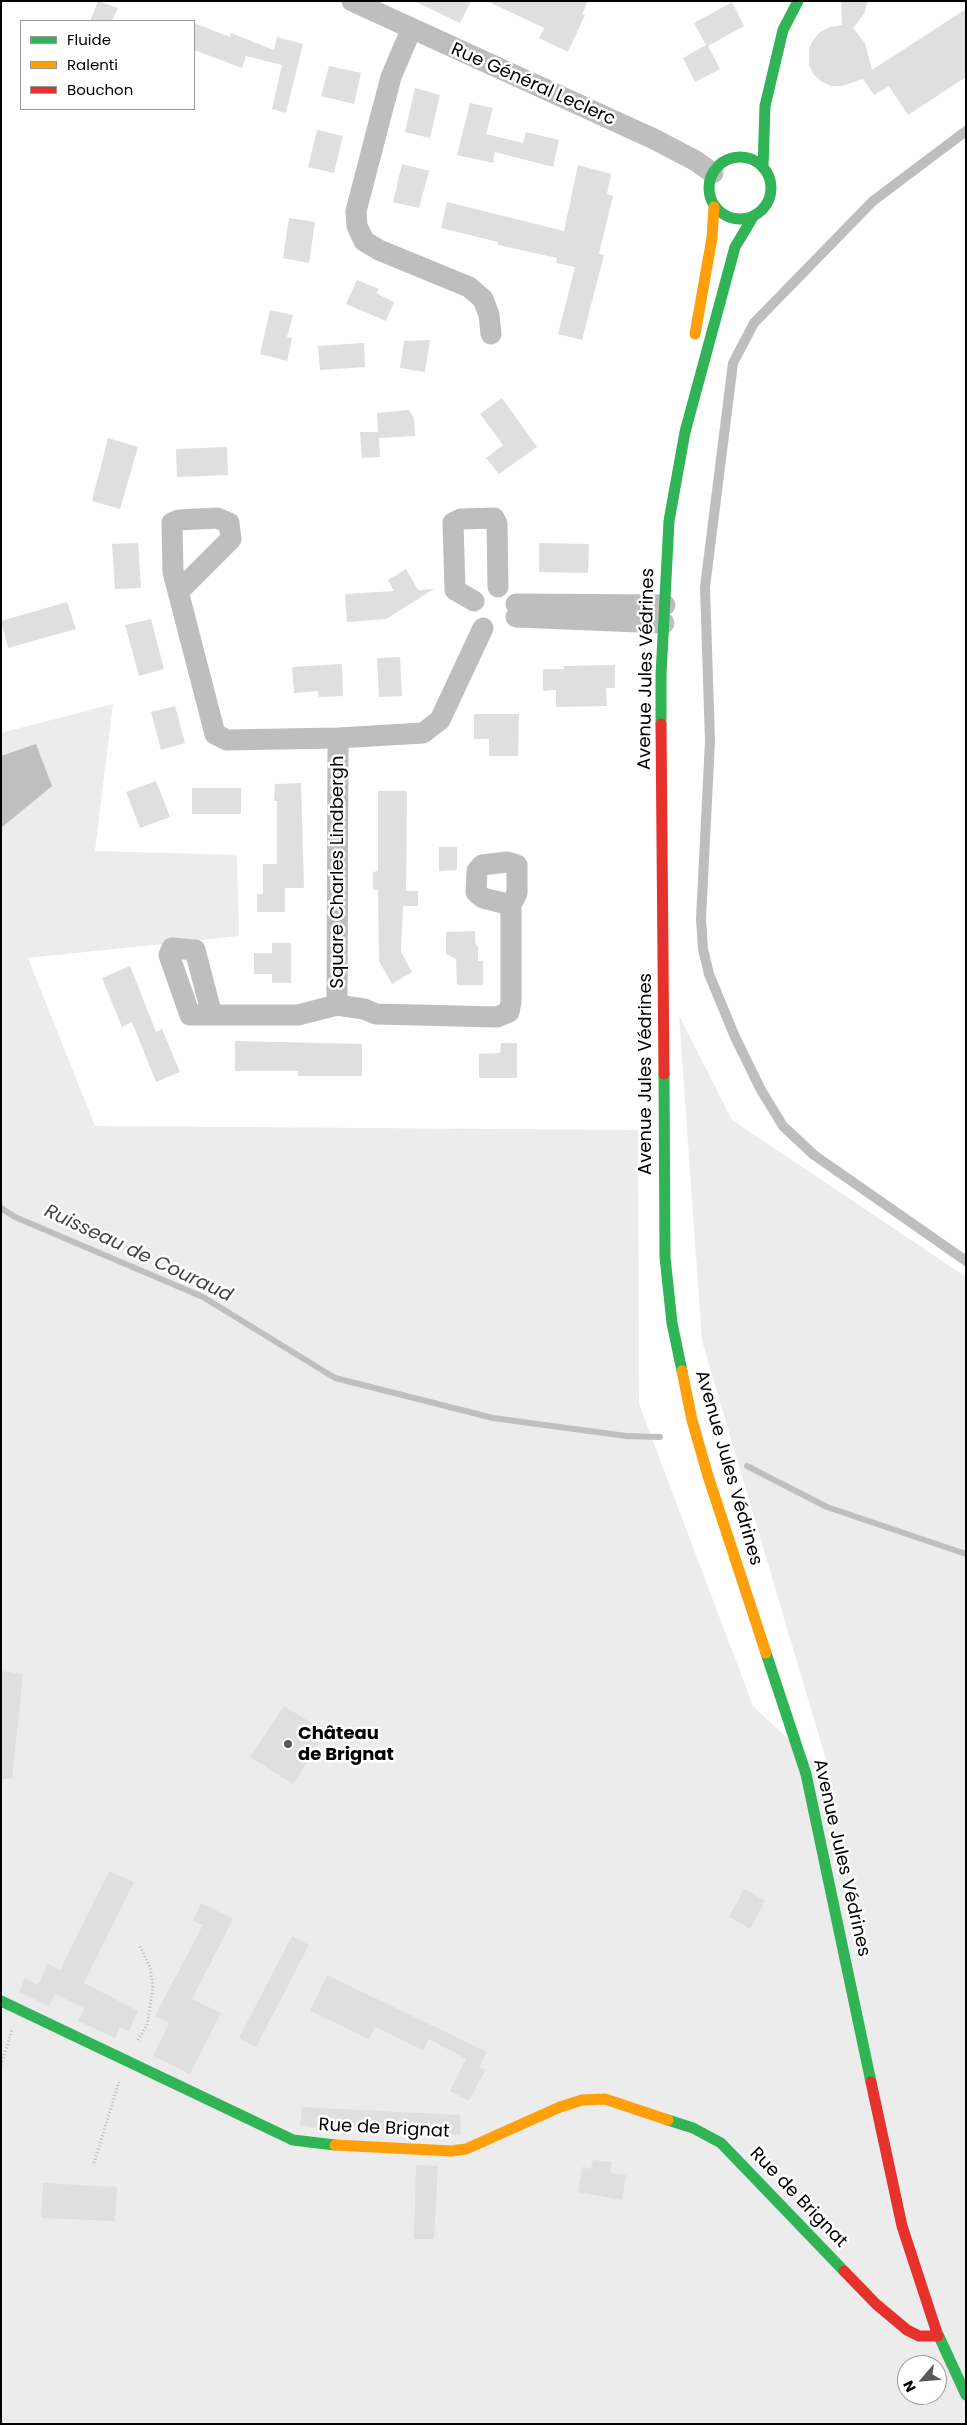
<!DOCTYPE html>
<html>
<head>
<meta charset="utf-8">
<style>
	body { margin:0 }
	#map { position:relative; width:967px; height:2425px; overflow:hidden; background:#fff; font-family:Poppins,sans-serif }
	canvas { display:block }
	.frame { position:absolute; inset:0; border:2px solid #000; pointer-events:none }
	.legend { position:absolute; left:20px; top:20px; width:175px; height:90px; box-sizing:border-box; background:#fff; border:1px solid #999; margin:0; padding:6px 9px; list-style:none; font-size:15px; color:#000 }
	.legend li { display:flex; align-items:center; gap:10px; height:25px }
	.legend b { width:25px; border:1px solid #999 }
	.north { position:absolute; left:897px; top:2355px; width:50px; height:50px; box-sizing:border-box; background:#fff; border:1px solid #999; border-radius:50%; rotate:243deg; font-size:14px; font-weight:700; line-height:20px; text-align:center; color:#000 }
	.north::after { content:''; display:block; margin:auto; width:18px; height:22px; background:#595959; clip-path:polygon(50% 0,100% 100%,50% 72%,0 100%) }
</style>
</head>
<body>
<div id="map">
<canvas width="967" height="2425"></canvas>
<div class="frame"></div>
<ul class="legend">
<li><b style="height:6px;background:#30b455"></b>Fluide</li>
<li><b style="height:6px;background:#ff9f0a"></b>Ralenti</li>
<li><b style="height:6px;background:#e5322d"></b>Bouchon</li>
</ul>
<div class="north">N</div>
</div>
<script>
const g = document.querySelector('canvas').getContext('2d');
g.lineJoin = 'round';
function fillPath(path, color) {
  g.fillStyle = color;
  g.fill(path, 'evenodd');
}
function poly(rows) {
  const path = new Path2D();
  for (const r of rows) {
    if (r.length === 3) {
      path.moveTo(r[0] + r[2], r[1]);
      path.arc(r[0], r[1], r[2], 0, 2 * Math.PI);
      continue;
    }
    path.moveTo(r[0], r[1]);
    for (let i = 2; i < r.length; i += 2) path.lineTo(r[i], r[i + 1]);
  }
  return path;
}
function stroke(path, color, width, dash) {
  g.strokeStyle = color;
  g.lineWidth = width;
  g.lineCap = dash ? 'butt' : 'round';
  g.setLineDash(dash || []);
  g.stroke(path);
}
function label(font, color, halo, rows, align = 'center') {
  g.font = font + ' Poppins,sans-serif';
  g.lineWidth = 5;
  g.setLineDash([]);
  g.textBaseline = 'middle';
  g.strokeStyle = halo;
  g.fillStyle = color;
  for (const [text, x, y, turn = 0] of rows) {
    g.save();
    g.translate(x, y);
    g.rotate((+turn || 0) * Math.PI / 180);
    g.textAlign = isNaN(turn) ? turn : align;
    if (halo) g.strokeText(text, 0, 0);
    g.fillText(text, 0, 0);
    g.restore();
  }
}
const green = poly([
	[113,704,95,851,237,855,239,936,28,958,95,1126,638,1130,639,1404,753,1706,832,1780,702,1341,679,1015,732,1120,966,1277,966,2424,1,2424,1,733],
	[907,2365,937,2365,937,2395,907,2395]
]);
const water = poly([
	[36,744,52,786,1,828,1,756]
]);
const stream = poly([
	[1,1208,15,1217,203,1297,335,1378,493,1418,626,1436,660,1437],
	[747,1466,827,1507,966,1554]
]);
const building = poly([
	[98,1,118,8,112,21,90,21],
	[414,1,471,1,460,23],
	[487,1,588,1,582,14,585,15,568,52,539,38,544,28],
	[841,1,868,1,864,14,853,28,865,43,872,70,966,9,966,77,908,115,889,86,874,95,863,79,842,86,831,86,822,82,814,75,809,65,809,49,813,40,820,32,830,27,842,25],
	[732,2,744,26,708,46,720,69,695,82,683,58,706,45,694,23],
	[194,23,230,37,231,33,274,50,277,37,303,44,286,113,272,109,282,65,246,56,242,68,194,50],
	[329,66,361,73,354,104,321,96],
	[415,88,440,95,430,138,405,132],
	[470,103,493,108,486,134,523,143,526,132,559,140,553,167,495,152,493,163,457,155],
	[317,130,343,136,334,173,308,167],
	[402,164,429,171,419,208,393,202],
	[578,165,611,174,607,194,613,196,599,254,604,255,582,340,558,334,575,267,556,263,557,258,498,245,498,242,441,228,447,202,564,231],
	[289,218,315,222,309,263,283,258],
	[357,280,379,289,376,293,394,302,386,321,346,304],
	[270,310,293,315,287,337,292,338,287,361,260,354],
	[430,340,425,372,400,368,404,341],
	[364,343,365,367,320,370,318,346],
	[502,398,537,447,499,474,486,458,503,445,480,414],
	[409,410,414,418,415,436,379,438,380,457,362,458,360,432,378,432,377,413],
	[108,438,138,447,120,509,92,501],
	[227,447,228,475,177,477,176,449],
	[138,543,141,588,115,589,112,544],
	[539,543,589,544,588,573,539,572],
	[406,569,418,590,434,589,386,619,347,622,345,594,394,591,388,580],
	[67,602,76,629,8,648,1,621],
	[151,619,164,669,139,676,125,625],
	[400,657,402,696,379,697,377,658],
	[342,664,343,696,319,697,318,691,294,693,292,667],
	[615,665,615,688,606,688,607,706,556,707,556,690,543,691,543,669,564,669,564,666],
	[175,706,185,743,161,750,151,712],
	[474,714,519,714,518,756,489,756,489,739,474,739],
	[156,781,170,817,140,828,126,792],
	[301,783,304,888,285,888,285,912,257,912,257,894,263,894,263,864,277,864,277,801,274,801,275,784],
	[192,788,241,788,241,814,192,814],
	[378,791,407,791,406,891,418,891,418,906,403,906,401,952,412,972,392,984,379,961,378,890,373,890,373,872,378,871],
	[439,847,457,847,457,870,439,871],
	[475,931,475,942,478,947,478,961,483,961,483,985,457,985,456,959,446,954,446,932],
	[272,943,291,943,291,983,272,983,272,974,254,974,254,953,272,953],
	[130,966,156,1032,162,1029,180,1072,156,1082,132,1022,122,1027,102,978],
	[235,1041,362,1044,362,1076,298,1076,298,1071,235,1071],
	[501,1043,517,1043,517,1078,479,1078,479,1054,500,1053],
	[1,1671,23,1674,12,1779,1,1779],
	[284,1706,326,1732,293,1784,250,1757],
	[109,1871,134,1882,84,1983,138,2011,129,2031,120,2027,115,2038,78,2021,84,2008,55,1994,49,2006,19,1992,25,1978,38,1985,48,1964,60,1970],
	[744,1889,765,1901,750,1929,729,1917],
	[201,1903,233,1919,192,1999,221,2013,190,2074,153,2056,169,2023,155,2016,203,1925,193,1921],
	[292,1936,309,1945,256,2047,239,2038],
	[327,1975,487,2052,479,2067,485,2070,469,2101,450,2091,466,2059,429,2039,423,2050,375,2027,369,2039,310,2011],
	[302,2107,460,2115,461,2134,450,2135,316,2128,300,2125],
	[593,2160,612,2162,610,2173,626,2175,622,2200,578,2192,582,2167,591,2169],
	[416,2165,438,2166,434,2239,414,2239],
	[43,2183,117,2187,115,2221,41,2218]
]);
const path = poly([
	[138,2040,147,2025,153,1988,150,1967,139,1944],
	[1,2065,12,2030],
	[94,2163,119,2082]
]);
const lane = poly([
	[966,131,873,201,754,323,733,363,705,587,710,741,701,919,703,949,709,974,735,1037,761,1090,783,1126,814,1155,966,1261]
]);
const street = poly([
	[352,1,654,139,696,161,713,173],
	[411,30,391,77,356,211,357,226,364,241,379,250,469,287,483,299,489,315,491,334],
	[180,590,231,539,229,523,217,518,179,520,172,523,173,572,215,734,227,740,338,738,423,733,440,720,483,628],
	[474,601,455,590,453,523,461,519,494,518,497,524,498,587],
	[516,604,665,605],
	[516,617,664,623],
	[338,738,337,1005,364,1009,376,1014,497,1017,509,1012,511,1002,511,905,517,893,517,865,507,862,482,865,477,871,476,892,483,898,511,905],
	[212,1015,195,950,172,948,169,955,190,1015,298,1015,337,1005]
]);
const fast = poly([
	[740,188,31],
	[763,167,765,106,783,30,798,1],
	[661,724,661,675,669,521,685,432,735,247,753,217],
	[664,1074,665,1257,672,1323,682,1371],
	[766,1653,806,1774,871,2082],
	[1,2001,293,2140,335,2145],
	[668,2120,693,2128,721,2143,844,2271],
	[936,2330,966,2395]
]);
const slow = poly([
	[695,334,712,238,714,207],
	[682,1371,692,1420,708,1476,766,1653],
	[335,2145,451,2151,466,2149,560,2107,582,2100,605,2099,668,2120]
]);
const jam = poly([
	[661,724,664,1074],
	[871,2082,902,2226,936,2330],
	[844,2271,876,2304,907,2330,919,2336,938,2336]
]);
const markers = [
	[288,1744,5,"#595959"]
];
const streetNames = [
	["Rue Général Leclerc",533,85,24],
	["Avenue Jules Védrines",647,669,-89],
	["Square Charles Lindbergh",338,872,-90],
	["Avenue Jules Védrines",646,1074,-90],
	["Avenue Jules Védrines",728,1468,74],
	["Avenue Jules Védrines",841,1858,77],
	["Rue de Brignat",384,2129,3],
	["Rue de Brignat",798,2198,46]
];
const poiNames = [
	["Château",298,1734],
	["de Brignat",298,1755]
];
const waterNames = [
	["Ruisseau de Couraud",138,1254,25]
];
fillPath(green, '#ececec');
fillPath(water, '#bfbfbf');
stroke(stream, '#bfbfbf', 6);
fillPath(building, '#dfdfdf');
stroke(path, '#b9b9b9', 3, [1, 2.5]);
stroke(lane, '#bebebe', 10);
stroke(street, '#bebebe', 21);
stroke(fast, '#30b455', 11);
stroke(slow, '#ff9f0a', 11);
stroke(jam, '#e5322d', 11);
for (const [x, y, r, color] of markers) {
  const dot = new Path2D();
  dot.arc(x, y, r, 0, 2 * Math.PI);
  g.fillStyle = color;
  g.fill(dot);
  stroke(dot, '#fff', 2);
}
label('18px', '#000', '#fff', streetNames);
label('bold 18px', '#000', '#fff', poiNames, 'left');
label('italic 19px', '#444', '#fff', waterNames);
</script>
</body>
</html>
